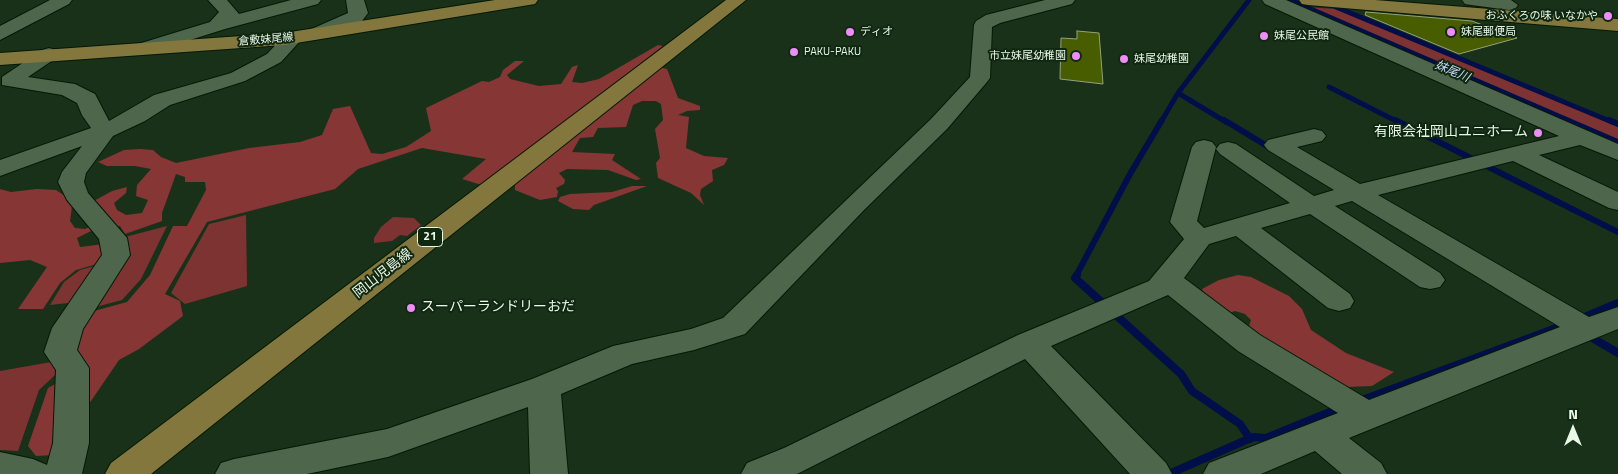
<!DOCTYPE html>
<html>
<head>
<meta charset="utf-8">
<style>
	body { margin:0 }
	#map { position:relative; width:1618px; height:474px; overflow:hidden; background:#1a3119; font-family:"Titillium Web",sans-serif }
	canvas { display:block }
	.north { position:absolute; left:1548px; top:404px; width:50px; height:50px; -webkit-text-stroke:4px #102710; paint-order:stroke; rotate:0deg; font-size:14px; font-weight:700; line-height:20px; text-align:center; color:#e9f8e8 }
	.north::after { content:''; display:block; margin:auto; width:18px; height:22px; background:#e9f8e8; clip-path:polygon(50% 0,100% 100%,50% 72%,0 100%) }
</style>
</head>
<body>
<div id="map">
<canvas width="1618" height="474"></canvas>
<div class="north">N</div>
</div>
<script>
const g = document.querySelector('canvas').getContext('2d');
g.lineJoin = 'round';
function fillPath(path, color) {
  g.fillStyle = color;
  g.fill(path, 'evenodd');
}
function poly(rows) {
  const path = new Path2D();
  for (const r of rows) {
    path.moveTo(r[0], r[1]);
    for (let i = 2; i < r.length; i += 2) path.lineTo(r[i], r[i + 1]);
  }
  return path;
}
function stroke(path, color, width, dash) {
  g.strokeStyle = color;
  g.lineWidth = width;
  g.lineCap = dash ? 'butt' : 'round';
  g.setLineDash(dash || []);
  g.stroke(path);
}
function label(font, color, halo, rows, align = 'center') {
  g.font = font + ' "Titillium Web","Noto Sans JP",sans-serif';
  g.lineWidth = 4;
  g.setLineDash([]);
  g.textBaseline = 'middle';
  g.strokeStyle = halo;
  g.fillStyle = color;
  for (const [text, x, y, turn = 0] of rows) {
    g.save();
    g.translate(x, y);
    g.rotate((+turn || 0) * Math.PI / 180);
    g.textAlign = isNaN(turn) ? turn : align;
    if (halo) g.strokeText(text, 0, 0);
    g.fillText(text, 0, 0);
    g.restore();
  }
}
const green = poly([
	[1304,7,1337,9,1618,126,1618,148],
	[246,215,247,286,185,304,171,293,209,224],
	[393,217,414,218,421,225,407,236,400,235,392,241,374,243,374,238,381,227],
	[167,226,141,279,122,300,88,309,125,237],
	[106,263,77,302,50,305,64,282,80,270],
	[57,361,55,375,39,390,18,451,0,450,0,371]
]);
const forest = poly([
	[658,45,663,46,485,186,462,179,486,159,422,148,358,169,335,189,207,222,165,294,180,301,183,316,139,349,119,360,54,455,36,456,28,446,48,388,88,366,74,349,82,323,94,311,127,302,150,275,173,226,187,226,206,190,205,182,185,182,185,177,176,174,162,213,162,221,125,234,120,226,93,230,77,238,80,247,104,244,104,262,76,270,60,283,43,309,18,309,47,267,30,260,0,263,0,189,11,192,37,189,56,190,65,196,72,206,70,221,75,228,85,229,108,218,92,202,112,191,127,187,126,193,114,203,117,210,126,215,142,213,148,200,136,196,137,185,151,169,135,166,107,166,98,162,124,150,140,149,153,150,161,157,176,163,249,148,300,142,322,135,333,109,350,106,371,153,382,154,406,147,431,131,426,108,482,81,489,82,500,77,503,70,515,61,524,61,507,75,510,79,539,86,561,84,572,67,578,65,572,82,582,83,599,79],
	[658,67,667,69,678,98,700,106,700,110,687,111,678,115,689,117,686,148,704,156,728,158,724,165,712,170,713,181,701,189,700,195,704,205,691,193,658,178,656,163,660,158,655,129,663,120,661,104,656,101,642,101,633,105,626,127,598,128,593,137,580,138,572,152,615,154,612,160,641,179,636,180,608,170,567,169,559,173,565,180,564,184,556,188,558,191,557,197,540,200,515,190,515,183],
	[632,186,647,186,594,205,589,210,573,209,558,201,560,197,570,194,612,192],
	[1238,275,1251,277,1289,296,1302,309,1311,330,1346,353,1394,372,1372,386,1347,387,1247,332,1251,320,1245,314,1235,311,1223,315,1208,304,1202,289,1219,280]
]);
const water = poly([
	[1278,0,1296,0,1618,139,1618,147]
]);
const streamFar2 = poly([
	[1336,7,1612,122],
	[1329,87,1398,122],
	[1178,93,1226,122],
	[1161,122,1178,93,1249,0]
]);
const streamFar1 = poly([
	[1224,120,1272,149],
	[1395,120,1618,232],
	[1609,120,1618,124],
	[1076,276,1130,174,1162,120]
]);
const stream = poly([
	[1077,275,1075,278,1181,374,1192,391,1240,424,1250,439],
	[1580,319,1618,303],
	[1594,339,1618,353],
	[1357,402,1567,324],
	[1169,474,1253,437,1266,438,1342,407]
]);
const building = poly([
	[1366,12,1472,21,1517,38,1459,54,1365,15,1366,12],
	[1077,31,1099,33,1103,84,1060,79,1061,38,1077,39,1077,31]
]);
const minor = poly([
	[50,0,72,0,69,4,0,40,0,26,50,0],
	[208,0,227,0,239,14,291,0,321,0,318,4,225,29,152,52,138,52,135,48,138,44,210,22,219,12,208,0],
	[346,0,364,0,368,13,362,21,315,40,301,40,281,62,245,81,170,105,145,121,113,136,86,173,84,182,88,193,127,238,130,255,83,329,77,350,89,368,89,443,82,474,0,474,0,452,33,459,47,465,53,443,56,370,44,352,52,328,102,255,99,239,67,200,58,182,62,172,82,146,0,176,0,160,91,128,82,115,77,103,62,95,2,85,2,77,42,50,49,48,56,50,59,54,56,58,28,77,75,84,95,94,109,121,154,95,231,73,267,54,286,34,300,34,348,13,346,0],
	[1045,0,1075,0,1072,4,1000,23,992,27,990,78,987,82,947,129,865,209,745,334,694,350,632,364,561,394,568,474,530,474,528,407,388,457,307,474,215,474,221,463,234,459,387,429,532,379,613,346,691,329,723,318,931,119,970,77,974,25,976,21,986,15,1045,0],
	[1262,0,1286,0,1618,144,1618,160,1580,145,1539,155,1618,192,1618,210,1609,208,1513,161,1378,195,1589,317,1618,307,1618,329,1349,438,1381,463,1387,474,1342,474,1315,451,1261,474,1203,474,1209,463,1338,413,1238,351,1168,295,1051,346,1166,463,1172,474,1130,474,1025,359,797,474,741,474,747,463,784,448,1018,335,1149,281,1184,239,1170,222,1192,147,1196,142,1204,140,1212,142,1216,147,1197,221,1204,228,1290,203,1220,154,1216,149,1220,144,1228,142,1236,144,1314,196,1334,190,1268,150,1264,145,1268,140,1314,129,1322,131,1326,136,1322,141,1297,147,1360,184,1559,136,1265,4,1262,0],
	[1352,201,1560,327,1369,400,1260,335,1184,278,1209,244,1236,236,1328,308,1339,311,1350,308,1354,301,1350,294,1261,228,1310,214,1420,287,1430,289,1440,287,1445,280,1440,273,1335,206,1352,201],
	[1462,0,1511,0,1518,5,1515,9,1509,10,1471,5,1465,4,1462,0]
]);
const major = poly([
	[495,0,538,0,535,4,529,5,284,45,0,65,0,53,284,33,495,0],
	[726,0,746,0,151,474,105,474,111,463,726,0],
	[1299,0,1375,0,1618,19,1618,31,1308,5,1302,4,1299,0]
]);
const markers = [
	[1608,16,5,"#ee8cf8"],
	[850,32,5,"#ee8cf8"],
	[1451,32,5,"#ee8cf8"],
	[1264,36,5,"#ee8cf8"],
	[794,52,5,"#ee8cf8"],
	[1076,56,5,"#ee8cf8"],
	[1124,59,5,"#ee8cf8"],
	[1538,133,5,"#ee8cf8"],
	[411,308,5,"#ee8cf8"]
];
const farPoinames = [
	["おふくろの味 いなかや",1598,16,"right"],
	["ディオ",860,32],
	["妹尾郵便局",1461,32],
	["妹尾公民館",1274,36],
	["PAKU-PAKU",804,52],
	["市立妹尾幼稚園",1066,56,"right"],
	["妹尾幼稚園",1134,59]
];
const farStreetnames = [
	["倉敷妹尾線",266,40,-5]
];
const farWaternames = [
	["妹尾川",1452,72,23]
];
const shields = [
	[430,237,25]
];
const shieldNames = [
	["21",430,237]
];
const poiNames = [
	["有限会社岡山ユニホーム",1528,133],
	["スーパーランドリーおだ",421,308,"left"]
];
const streetNames = [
	["岡山児島線",383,274,-38]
];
fillPath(green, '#7d3331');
fillPath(forest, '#863635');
fillPath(water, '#000e49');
stroke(streamFar2, '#000e49', 5);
stroke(streamFar1, '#000e49', 6);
stroke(stream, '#000e49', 8);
fillPath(building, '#475d00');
stroke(building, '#95a17e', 1);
stroke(minor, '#031904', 2);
stroke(major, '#031904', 2);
fillPath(minor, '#4d664c');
fillPath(major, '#83773e');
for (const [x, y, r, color] of markers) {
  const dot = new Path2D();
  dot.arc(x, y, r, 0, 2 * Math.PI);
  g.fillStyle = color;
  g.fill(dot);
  stroke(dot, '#102710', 2);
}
label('11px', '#e9f8e8', '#102710', farPoinames, 'left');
label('11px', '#e9f8e8', '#102710', farStreetnames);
label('italic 12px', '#c4d7fc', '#102710', farWaternames);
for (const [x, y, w] of shields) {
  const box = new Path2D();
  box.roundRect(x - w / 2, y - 9.5, w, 19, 4);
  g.fillStyle = '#102710';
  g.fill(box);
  stroke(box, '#e9f8e8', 1);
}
label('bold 12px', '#e9f8e8', null, shieldNames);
label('14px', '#e9f8e8', '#102710', poiNames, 'right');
label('14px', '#e9f8e8', '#102710', streetNames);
</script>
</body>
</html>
